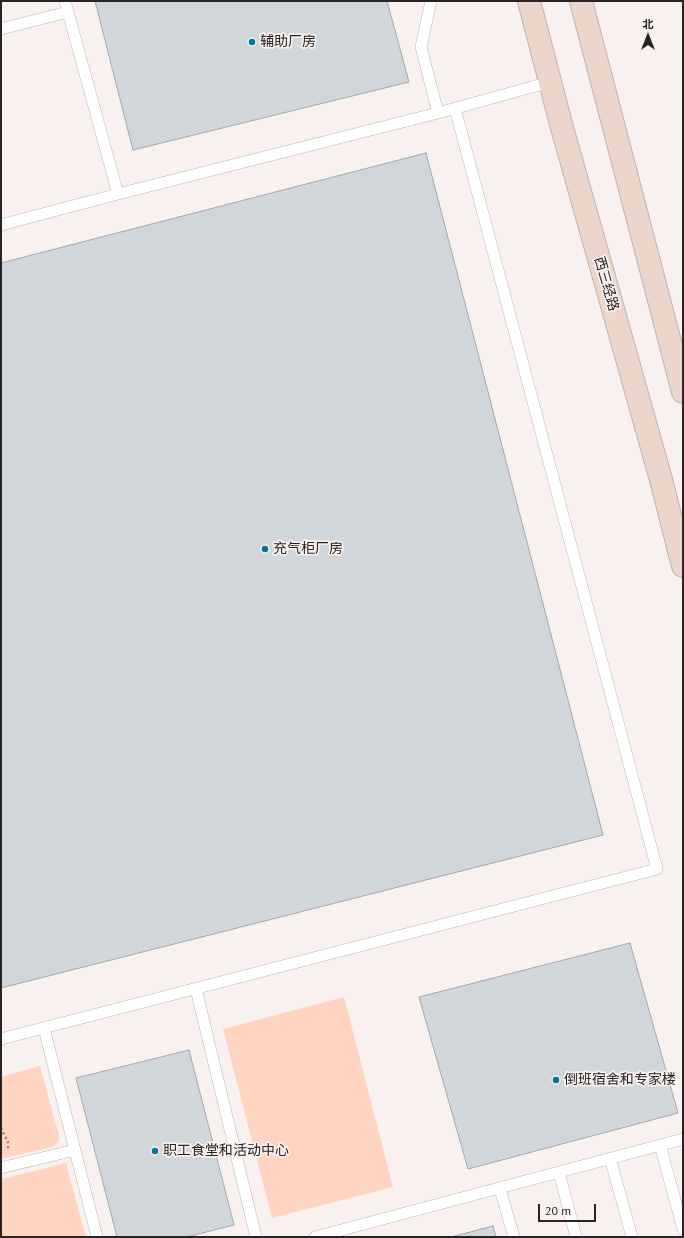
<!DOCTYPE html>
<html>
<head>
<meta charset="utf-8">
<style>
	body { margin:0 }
	#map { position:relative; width:684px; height:1238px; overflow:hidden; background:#f8f1ef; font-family:"PT Sans","Noto Sans SC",sans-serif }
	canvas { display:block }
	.frame { position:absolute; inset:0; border:2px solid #272423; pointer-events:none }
	.north { position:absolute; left:628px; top:16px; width:40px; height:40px; -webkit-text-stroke:3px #f8f1ef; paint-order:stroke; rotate:0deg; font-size:11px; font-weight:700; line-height:16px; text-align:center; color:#272423 }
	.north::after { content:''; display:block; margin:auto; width:14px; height:18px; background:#272423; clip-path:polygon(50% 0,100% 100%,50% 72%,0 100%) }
	.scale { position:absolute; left:538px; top:1204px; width:58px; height:18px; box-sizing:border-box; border:2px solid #272423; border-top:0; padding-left:5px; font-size:12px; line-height:14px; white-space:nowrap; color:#272423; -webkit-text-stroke:3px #f8f1ef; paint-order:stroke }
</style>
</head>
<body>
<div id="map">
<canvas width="684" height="1238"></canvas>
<div class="frame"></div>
<div class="north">北</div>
<div class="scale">20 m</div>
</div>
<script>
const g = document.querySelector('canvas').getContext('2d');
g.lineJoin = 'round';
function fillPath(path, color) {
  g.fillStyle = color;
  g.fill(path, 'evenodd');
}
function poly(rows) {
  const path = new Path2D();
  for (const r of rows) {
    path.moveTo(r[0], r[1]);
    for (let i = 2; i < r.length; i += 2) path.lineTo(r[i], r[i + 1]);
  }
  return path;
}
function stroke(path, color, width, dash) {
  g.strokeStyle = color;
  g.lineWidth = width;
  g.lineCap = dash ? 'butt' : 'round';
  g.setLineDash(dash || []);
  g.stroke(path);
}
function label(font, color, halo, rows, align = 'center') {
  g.font = font + ' "PT Sans","Noto Sans SC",sans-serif';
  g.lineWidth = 3.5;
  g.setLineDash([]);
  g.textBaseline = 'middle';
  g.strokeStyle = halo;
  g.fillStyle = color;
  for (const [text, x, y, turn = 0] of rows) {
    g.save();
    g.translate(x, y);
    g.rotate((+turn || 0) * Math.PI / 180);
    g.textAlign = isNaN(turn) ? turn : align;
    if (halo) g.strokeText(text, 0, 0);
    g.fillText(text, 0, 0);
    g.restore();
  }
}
const green = poly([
	[344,997,393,1187,272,1218,223,1029],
	[40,1066,59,1136,59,1142,52,1147,1,1159,1,1077],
	[66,1163,86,1237,1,1237,1,1179]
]);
const building = poly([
	[95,1,387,1,409,82,133,150,95,1],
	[426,153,603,835,1,988,1,263,426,153],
	[630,943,678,1113,468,1169,419,997,630,943],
	[189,1050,234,1225,187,1237,117,1237,76,1078,189,1050],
	[493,1226,496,1237,451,1237,493,1226]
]);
const path = poly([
	[1,1128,8,1142,8,1150],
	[1,1236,2,1237]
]);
const service = poly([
	[65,1,118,194],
	[431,1,421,47,438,113,550,82],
	[1,29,68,12],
	[1,225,118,194,438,113],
	[196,989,256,1237],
	[44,1028,97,1237],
	[1,1039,657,869,455,108],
	[660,1145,683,1229],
	[610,1158,632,1237],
	[1,1168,75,1150],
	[559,1172,576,1237],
	[500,1189,514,1237],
	[315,1237,683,1139]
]);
const secondary = poly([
	[529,1,561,124,660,476,683,566],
	[581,1,683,392]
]);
const markers = [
	[252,42,4,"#0575a0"],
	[265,549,4,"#0575a0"],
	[556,1080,4,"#0575a0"],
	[155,1151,4,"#0575a0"]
];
const poiNames = [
	["辅助厂房",260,42],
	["充气柜厂房",273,549],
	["倒班宿舍和专家楼",564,1080],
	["职工食堂和活动中心",163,1151]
];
const streetNames = [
	["西三经路",606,284,74]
];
fillPath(green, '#ffd4c1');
fillPath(building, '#d0d6da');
stroke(building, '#a1a7aa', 1);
stroke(service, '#bbb5b2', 12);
stroke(secondary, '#bbb5b2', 24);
stroke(path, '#8b8684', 2.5, [2, 3]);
stroke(service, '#fff', 11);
stroke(secondary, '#ecd5ca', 22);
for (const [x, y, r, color] of markers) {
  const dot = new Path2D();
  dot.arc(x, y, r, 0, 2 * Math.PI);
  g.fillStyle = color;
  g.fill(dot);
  stroke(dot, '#f8f1ef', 1.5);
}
label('14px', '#272423', '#f8f1ef', poiNames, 'left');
label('14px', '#272423', '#f8f1ef', streetNames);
</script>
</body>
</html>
